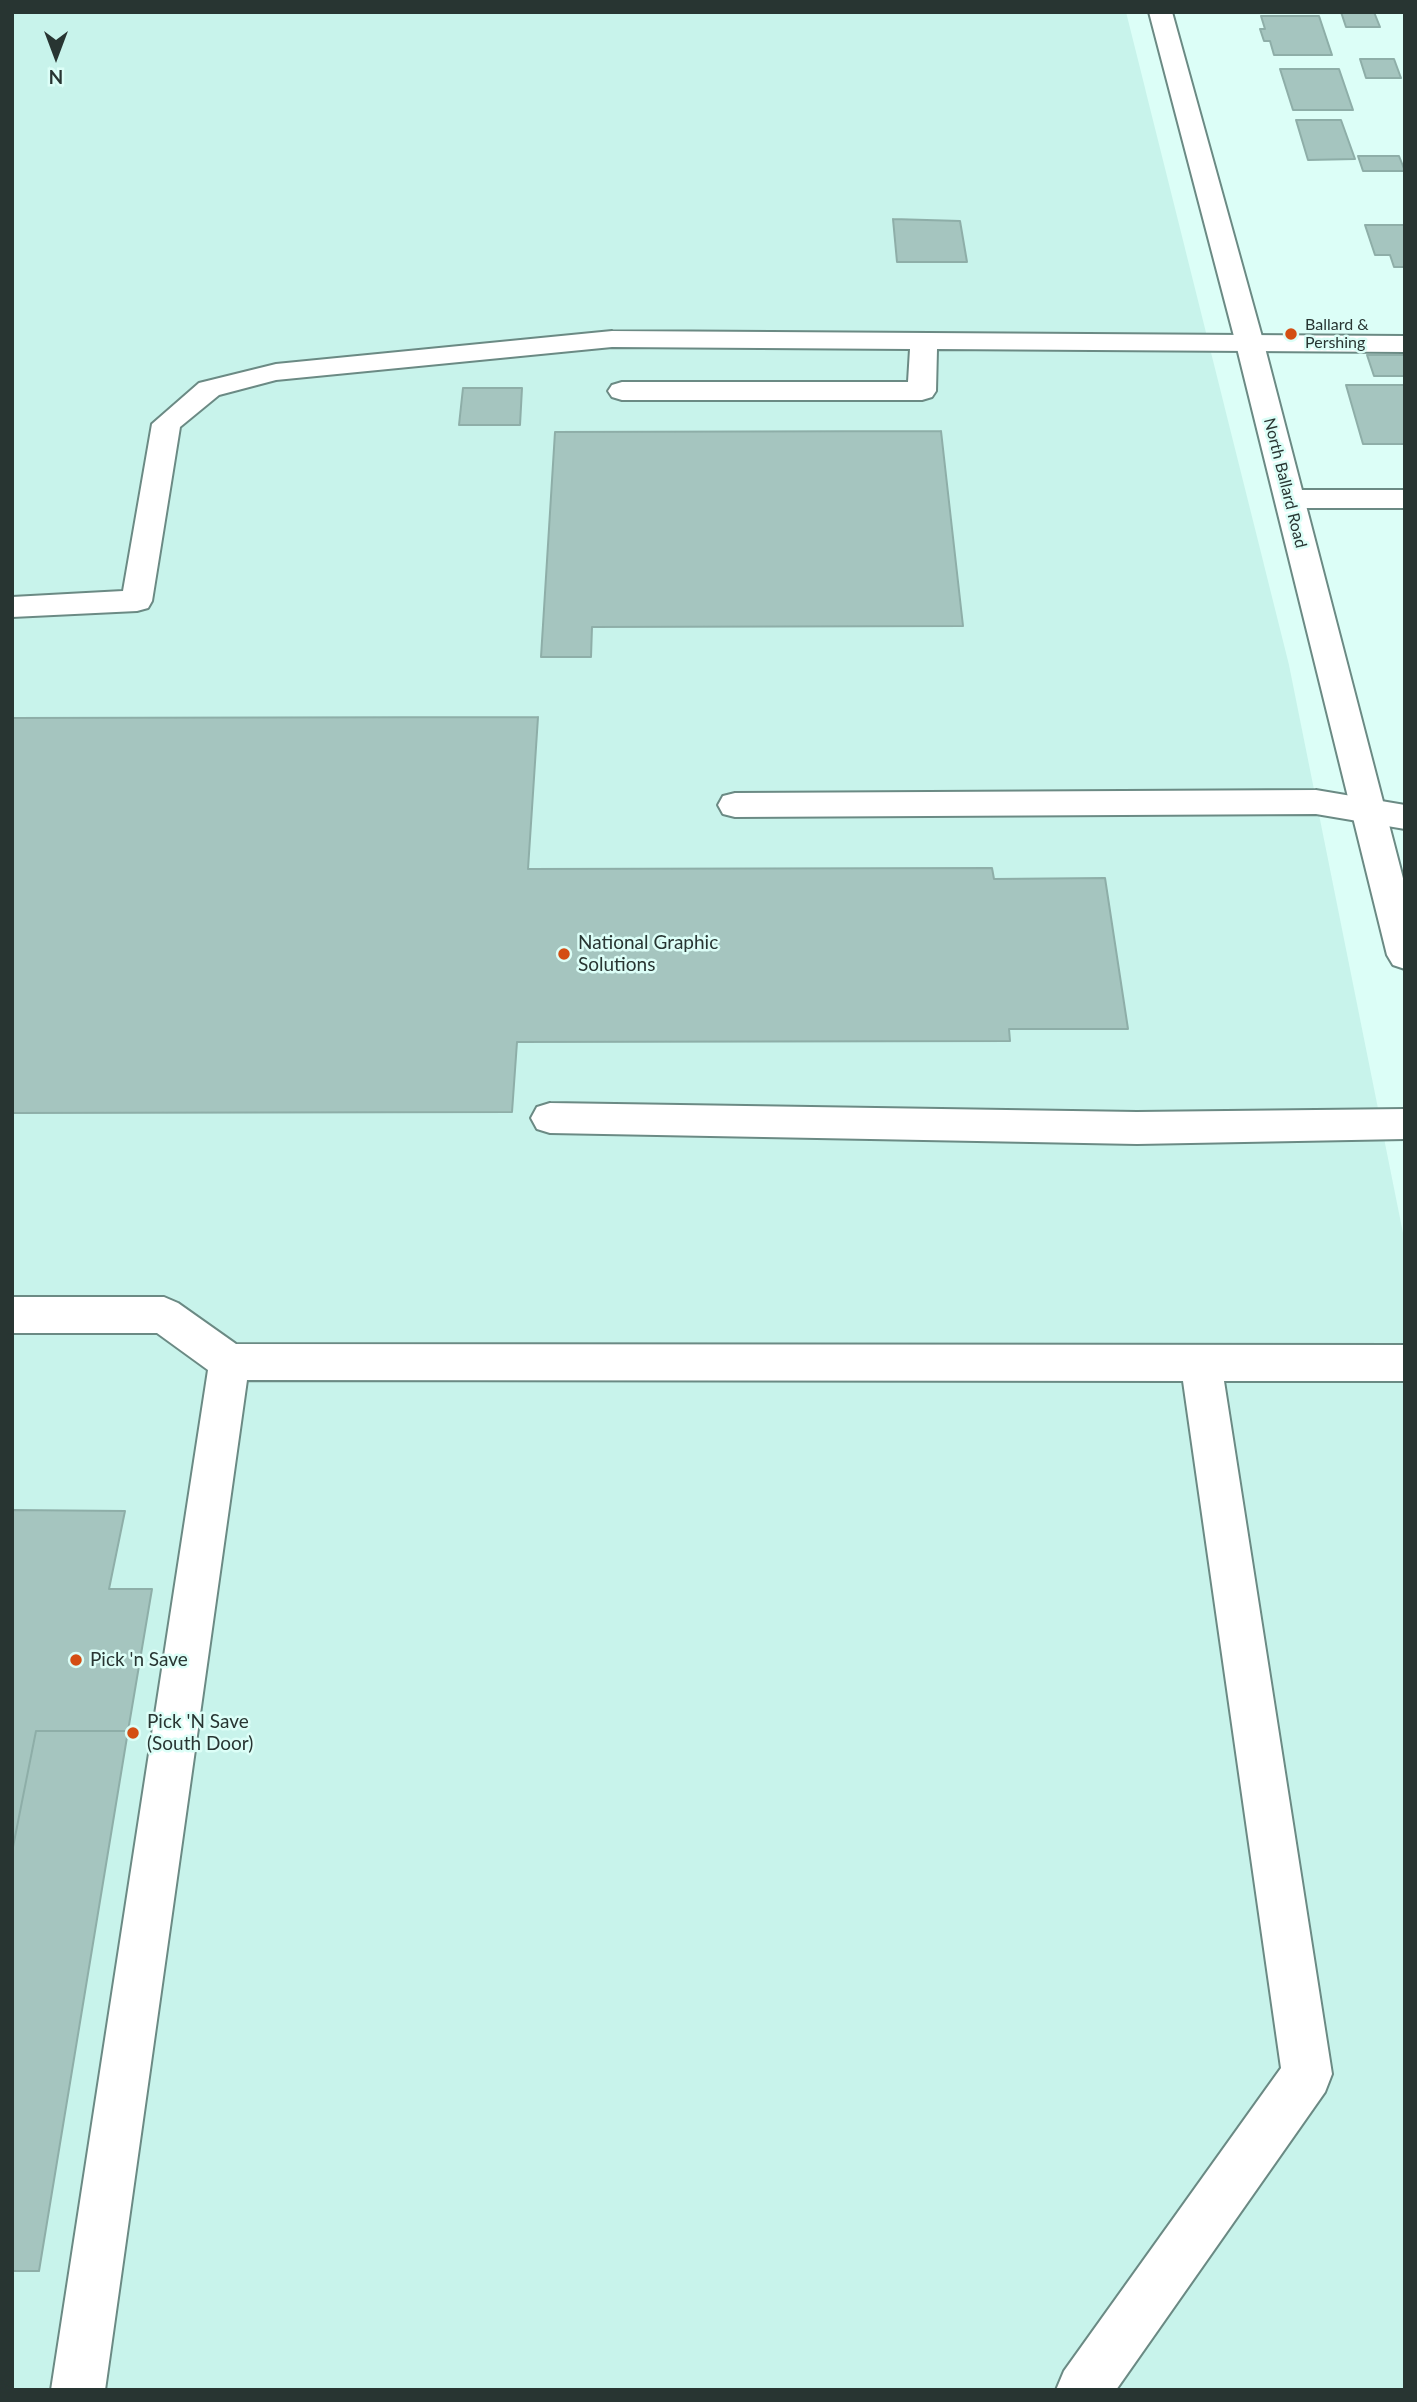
<!DOCTYPE html>
<html>
<head>
<meta charset="utf-8">
<style>
	body { margin:0 }
	#map { position:relative; width:1417px; height:2402px; overflow:hidden; background:#dcfef7; font-family:Lato,sans-serif }
	canvas { display:block }
	.frame { position:absolute; inset:0; border:14px solid #283532; pointer-events:none }
	.north { position:absolute; left:21px; top:21px; width:70px; height:70px; -webkit-text-stroke:5px #dcfef7; paint-order:stroke; rotate:180deg; font-size:19px; font-weight:700; line-height:28px; text-align:center; color:#283532 }
	.north::after { content:''; display:block; margin:auto; width:24px; height:32px; background:#283532; clip-path:polygon(50% 0,100% 100%,50% 72%,0 100%) }
</style>
</head>
<body>
<div id="map">
<canvas width="1417" height="2402"></canvas>
<div class="frame"></div>
<div class="north">N</div>
</div>
<script>
const g = document.querySelector('canvas').getContext('2d');
g.lineJoin = 'round';
function fillPath(path, color) {
  g.fillStyle = color;
  g.fill(path, 'evenodd');
}
function poly(rows) {
  const path = new Path2D();
  for (const r of rows) {
    path.moveTo(r[0], r[1]);
    for (let i = 2; i < r.length; i += 2) path.lineTo(r[i], r[i + 1]);
  }
  return path;
}
function stroke(path, color, width, dash) {
  g.strokeStyle = color;
  g.lineWidth = width;
  g.lineCap = dash ? 'butt' : 'round';
  g.setLineDash(dash || []);
  g.stroke(path);
}
function label(font, color, halo, rows, align = 'center') {
  g.font = font + ' Lato,sans-serif';
  g.lineWidth = 5;
  g.setLineDash([]);
  g.textBaseline = 'middle';
  g.strokeStyle = halo;
  g.fillStyle = color;
  for (const [text, x, y, turn = 0] of rows) {
    g.save();
    g.translate(x, y);
    g.rotate((+turn || 0) * Math.PI / 180);
    g.textAlign = isNaN(turn) ? turn : align;
    if (halo) g.strokeText(text, 0, 0);
    g.fillText(text, 0, 0);
    g.restore();
  }
}
const built = poly([
	[12,12,1126,12,1289,665,1405,1243,1405,2390,12,2390]
]);
const building = poly([
	[1341,12,1374,12,1380,27,1346,27,1341,12],
	[1261,16,1319,16,1332,55,1274,55,1270,41,1264,41,1260,29,1265,29,1261,16],
	[1360,59,1394,59,1401,78,1366,78,1360,59],
	[1280,69,1339,69,1353,110,1293,110,1280,69],
	[1296,120,1341,120,1355,159,1308,160,1296,120],
	[1358,156,1399,156,1405,171,1363,171,1358,156],
	[893,219,960,221,967,262,897,262,893,219],
	[1365,225,1405,225,1405,267,1394,267,1390,255,1375,255,1365,225],
	[1367,355,1405,355,1405,376,1374,376,1367,355],
	[1346,385,1405,385,1405,444,1363,444,1346,385],
	[463,388,522,388,520,425,459,425,463,388],
	[941,431,963,626,592,627,591,657,541,657,555,432,941,431],
	[538,717,528,869,992,868,994,879,1105,878,1128,1029,1009,1029,1010,1041,517,1042,512,1112,12,1113,12,718,538,717],
	[12,1510,125,1511,109,1589,152,1589,128,1731,36,1731,12,1852,12,1510],
	[36,1731,128,1731,39,2271,12,2271,12,1852,36,1731]
]);
const minor = poly([
	[612,331,1405,336,1405,352,937,349,936,391,932,397,922,400,622,400,612,397,608,391,612,385,622,382,908,382,910,349,612,347,276,380,219,395,180,427,152,601,148,608,137,611,12,617,12,597,123,591,152,424,199,383,276,364,612,331],
	[1290,490,1405,490,1405,508,1290,508,1280,506,1275,499,1280,492,1290,490],
	[1316,790,1405,805,1405,829,1316,814,735,817,723,814,718,805,723,796,735,793,1316,790],
	[550,1103,1137,1112,1405,1109,1405,1139,1137,1144,550,1133,537,1129,531,1118,537,1107,550,1103],
	[12,1297,164,1297,178,1303,236,1344,1405,1345,1405,1381,1224,1381,1332,2074,1325,2092,1116,2390,1056,2390,1064,2371,1281,2068,1183,1381,247,1380,105,2390,51,2390,208,1370,157,1333,12,1333,12,1297]
]);
const major = poly([
	[1149,12,1172,12,1264,344,1405,886,1405,969,1393,965,1387,955,1236,344,1149,12]
]);
const markers = [
	[1291,334,7,"#d44e13"],
	[564,954,7,"#d44e13"],
	[76,1660,7,"#d44e13"],
	[133,1733,7,"#d44e13"]
];
const farPoinames = [
	["Ballard &",1305,325],
	["Pershing",1305,343]
];
const farStreetnames = [
	["North Ballard Road",1285,483,76]
];
const poiNames = [
	["National Graphic",578,943],
	["Solutions",578,965],
	["Pick 'n Save",90,1660],
	["Pick 'N Save",147,1722],
	["(South Door)",147,1744]
];
fillPath(built, '#c8f3eb');
fillPath(building, '#a5c5bf');
stroke(building, '#8eaea8', 2);
stroke(minor, '#6b8a84', 4);
stroke(major, '#6b8a84', 4);
fillPath(minor, '#fff');
fillPath(major, '#fff');
for (const [x, y, r, color] of markers) {
  const dot = new Path2D();
  dot.arc(x, y, r, 0, 2 * Math.PI);
  g.fillStyle = color;
  g.fill(dot);
  stroke(dot, '#dcfef7', 2.5);
}
label('16px', '#283532', '#dcfef7', farPoinames, 'left');
label('16px', '#283532', '#dcfef7', farStreetnames);
label('19px', '#283532', '#dcfef7', poiNames, 'left');
</script>
</body>
</html>
